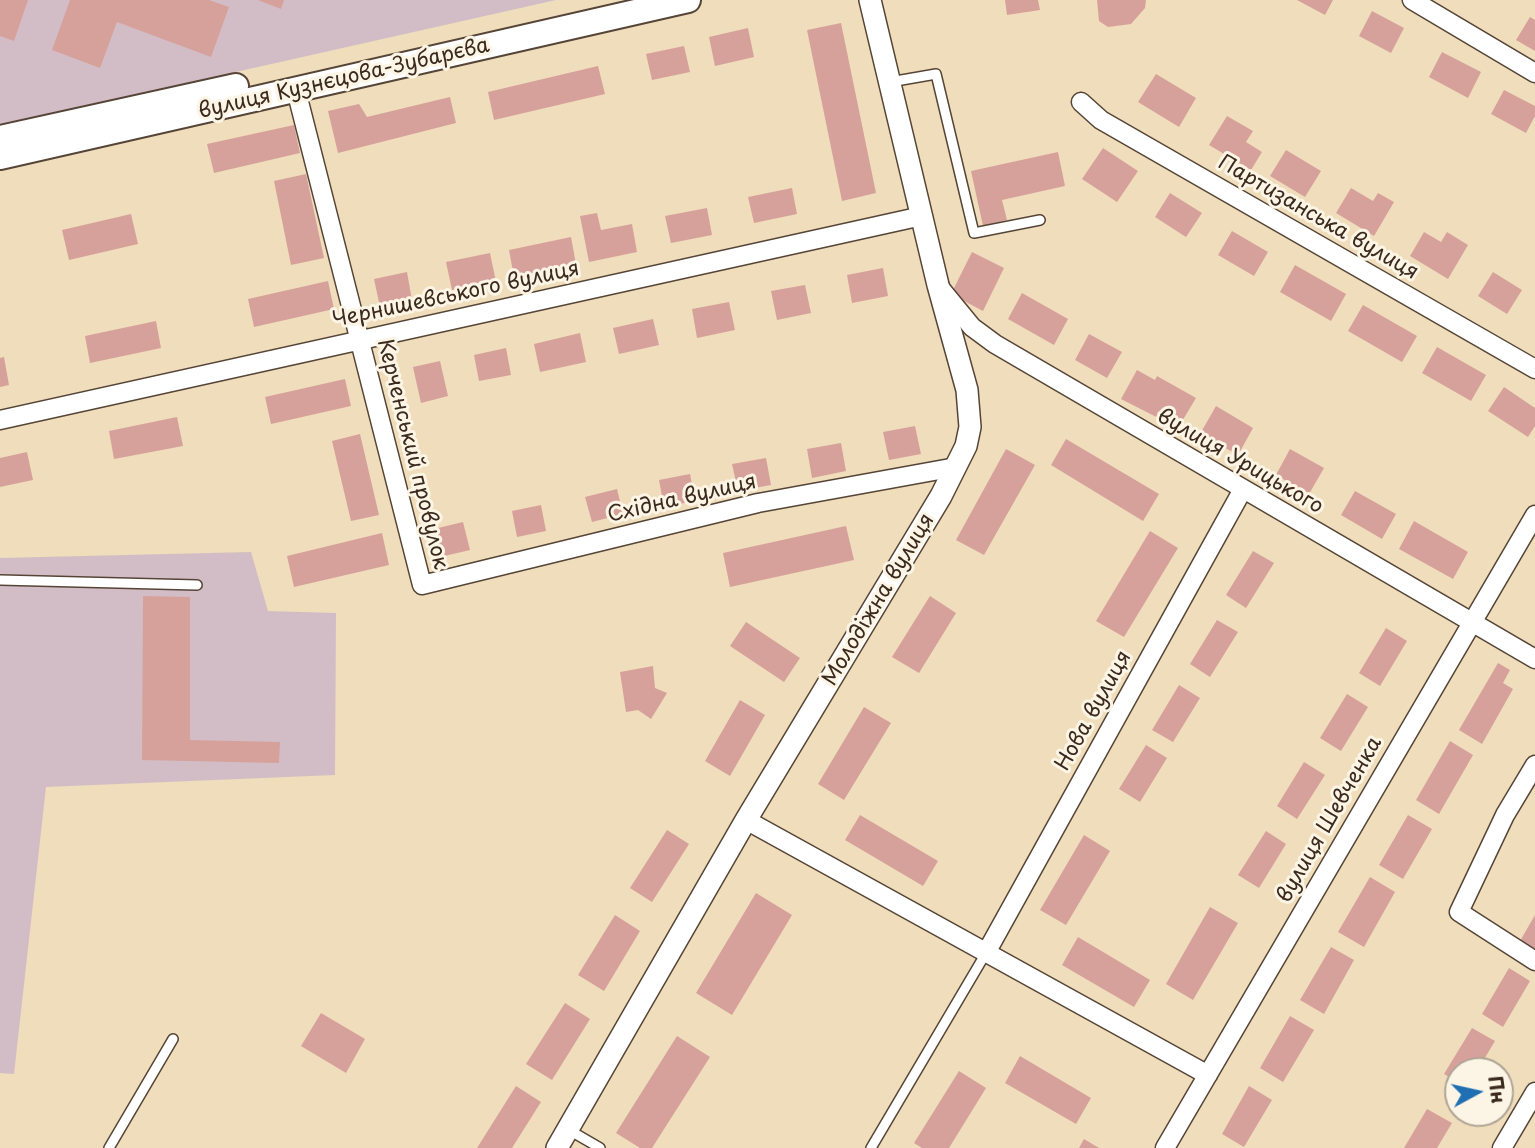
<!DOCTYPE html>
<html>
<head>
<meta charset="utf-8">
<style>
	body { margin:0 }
	#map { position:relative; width:1535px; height:1148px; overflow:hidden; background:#efddbb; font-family:"Playpen Sans",sans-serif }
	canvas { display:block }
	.north { position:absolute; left:1444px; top:1057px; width:70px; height:70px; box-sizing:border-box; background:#fcf5e5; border:2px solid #afa495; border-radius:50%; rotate:82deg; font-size:19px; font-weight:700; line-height:28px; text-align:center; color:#3b2a1e }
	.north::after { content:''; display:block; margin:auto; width:24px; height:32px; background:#1f6fb2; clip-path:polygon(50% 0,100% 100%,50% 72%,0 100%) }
</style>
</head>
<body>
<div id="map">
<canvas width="1535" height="1148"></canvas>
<div class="north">Пн</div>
</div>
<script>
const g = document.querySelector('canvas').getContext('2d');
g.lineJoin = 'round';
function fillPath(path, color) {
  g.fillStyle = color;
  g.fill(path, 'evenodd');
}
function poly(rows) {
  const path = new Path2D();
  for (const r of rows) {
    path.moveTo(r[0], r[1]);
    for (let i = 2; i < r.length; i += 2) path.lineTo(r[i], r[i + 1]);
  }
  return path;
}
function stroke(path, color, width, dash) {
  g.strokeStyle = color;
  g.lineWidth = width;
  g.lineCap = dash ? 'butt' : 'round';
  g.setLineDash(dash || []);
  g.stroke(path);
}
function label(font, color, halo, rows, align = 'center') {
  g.font = font + ' "Playpen Sans",sans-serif';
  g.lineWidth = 6;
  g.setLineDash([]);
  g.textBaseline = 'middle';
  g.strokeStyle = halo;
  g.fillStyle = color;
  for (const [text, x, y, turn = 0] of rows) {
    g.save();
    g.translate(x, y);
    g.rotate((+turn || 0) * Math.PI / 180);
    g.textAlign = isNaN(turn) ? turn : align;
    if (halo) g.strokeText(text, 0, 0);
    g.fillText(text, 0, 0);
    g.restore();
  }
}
const industrial = poly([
	[0,0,556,0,0,125],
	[251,552,268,611,336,613,335,775,46,787,14,1074,0,1073,0,558]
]);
const building = poly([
	[0,0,28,0,14,41,0,36],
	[70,0,209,0,229,7,211,57,117,22,100,68,52,50],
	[258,0,284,0,281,9],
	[1005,0,1038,0,1040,10,1007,15],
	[1097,0,1146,0,1145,8,1131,24,1108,27,1099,21],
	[1297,0,1333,0,1325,15],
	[1372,11,1404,28,1391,53,1359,36],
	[1530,17,1535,20,1535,51,1516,40],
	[841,23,876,193,842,201,807,30],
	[748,28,754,57,715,66,709,37],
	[684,46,690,72,652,80,646,54],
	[1442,52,1481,72,1468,98,1429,77],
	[598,66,605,94,494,120,488,92],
	[1156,74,1196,98,1179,127,1138,102],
	[1504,90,1535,106,1535,116,1526,133,1491,114],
	[450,97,456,123,338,153,328,111,359,104,367,117],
	[1227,116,1253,131,1246,142,1262,152,1251,170,1209,145],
	[294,125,300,153,214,173,207,144],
	[1103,148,1138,171,1117,202,1082,179],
	[1286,150,1321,171,1305,197,1270,176],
	[1058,152,1065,186,1002,200,1007,220,983,226,971,171],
	[306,174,324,258,291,265,274,181],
	[792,188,797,214,754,223,748,197],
	[1351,188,1373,201,1378,193,1394,202,1374,236,1336,213],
	[1170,193,1202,213,1186,237,1155,217],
	[707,208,712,235,671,243,665,216],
	[597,213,601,230,632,224,637,252,589,262,580,216],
	[131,214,138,244,69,260,62,230],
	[1232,231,1268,252,1254,276,1218,255],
	[1424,232,1441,242,1447,232,1468,245,1448,279,1410,256],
	[571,237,576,264,514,277,509,250],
	[972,252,1004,268,983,311,951,294],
	[490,253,496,282,452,290,446,262],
	[1295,265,1346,294,1331,321,1280,292],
	[883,268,888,296,852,303,847,275],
	[407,272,412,300,380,307,374,279],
	[1493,272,1522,290,1507,314,1478,296],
	[328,281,334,309,254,327,248,299],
	[805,285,811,313,777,320,771,291],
	[1022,293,1068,319,1054,345,1008,319],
	[729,302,735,330,697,338,692,309],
	[1363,305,1417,336,1402,362,1348,331],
	[653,319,659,345,619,354,613,328],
	[156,321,161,348,90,363,85,336],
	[580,333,586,362,540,372,534,344],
	[1089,334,1122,352,1107,378,1075,360],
	[1437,347,1486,375,1471,401,1422,373],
	[506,348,511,375,479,381,474,355],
	[4,357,9,385,0,387,0,358],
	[440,361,448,396,421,403,413,367],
	[1137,370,1155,380,1157,376,1196,398,1178,428,1121,399],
	[345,379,351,406,271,424,265,397],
	[1504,387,1535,408,1535,426,1528,437,1488,411],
	[1216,406,1253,428,1238,455,1200,434],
	[177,417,183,446,114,459,109,431],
	[915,426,921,454,889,460,883,432],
	[360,434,379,515,351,521,332,441],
	[1066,439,1159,494,1143,521,1051,465],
	[841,443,846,471,812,478,807,449],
	[1006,449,1035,465,984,555,956,540],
	[1290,449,1324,468,1309,494,1276,475],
	[27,452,33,480,0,487,0,458],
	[766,458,771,485,738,491,732,464],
	[690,474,695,501,664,507,659,480],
	[617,489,623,514,592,522,585,497],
	[1355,491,1396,514,1382,539,1341,515],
	[541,505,546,531,517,537,512,511],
	[1414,521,1468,552,1453,579,1399,549],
	[463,522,470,550,440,557,434,529],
	[846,526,854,560,730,587,723,553],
	[1150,531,1178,548,1124,637,1096,621],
	[382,533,389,565,294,587,287,556],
	[1253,551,1274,563,1246,608,1226,595],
	[143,596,190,597,190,740,280,742,279,763,142,760],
	[930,596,956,613,919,673,892,657],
	[1217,620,1238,632,1210,677,1190,664],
	[746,622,800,658,784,682,730,646],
	[1386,628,1407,641,1380,686,1359,673],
	[1498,663,1510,670,1503,683,1513,689,1482,744,1459,730],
	[653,666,655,688,667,693,651,719,638,710,626,712,620,672],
	[1179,685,1200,698,1173,742,1152,730],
	[1347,694,1368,707,1341,751,1320,738],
	[740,700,765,715,730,776,705,761],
	[864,707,891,723,844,800,818,784],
	[1450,741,1473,755,1439,814,1416,800],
	[1146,745,1167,758,1140,802,1119,789],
	[1304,762,1325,775,1297,819,1277,806],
	[860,815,938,861,923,886,845,840],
	[1408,815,1432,829,1403,879,1379,865],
	[667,830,689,844,652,902,630,888],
	[1266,831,1286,844,1259,888,1238,875],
	[1084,835,1110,851,1066,925,1040,910],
	[1370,877,1395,892,1364,947,1338,932],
	[756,893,792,915,732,1015,696,993],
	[1210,907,1238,923,1193,1000,1166,984],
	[615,915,640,931,604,991,578,975],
	[1535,915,1535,950,1520,941],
	[1078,937,1150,980,1134,1007,1062,965],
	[1331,947,1354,960,1324,1014,1300,1000],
	[1509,968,1530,981,1503,1027,1482,1014],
	[565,1003,590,1019,552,1080,526,1064],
	[321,1013,365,1039,346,1073,301,1046],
	[1290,1016,1314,1030,1283,1082,1260,1068],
	[1472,1028,1495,1041,1477,1071,1458,1071,1458,1082,1444,1074],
	[677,1036,710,1057,652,1148,640,1148,616,1133],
	[1020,1056,1091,1098,1076,1124,1005,1083],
	[959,1071,986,1088,949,1148,922,1148,914,1143],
	[516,1086,541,1102,512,1148,477,1148],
	[1249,1086,1272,1100,1244,1147,1222,1134],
	[1427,1109,1452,1123,1437,1148,1404,1148],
	[1084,1139,1099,1148,1079,1148]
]);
const service = poly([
	[890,82,936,74,974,233,1040,220],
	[0,580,197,585],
	[569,1130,600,1148],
	[109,1148,173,1039],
	[871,1148,986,953]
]);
const minor = poly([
	[1412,0,1535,73],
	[296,90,422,585,758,503,956,467],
	[1081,102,1101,120,1535,369],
	[940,288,972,327,995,344,1535,659],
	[0,420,922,216],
	[1535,765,1505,815,1459,912,1535,961],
	[746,820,1208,1075],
	[986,953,1242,491],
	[1165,1148,1535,515],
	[1502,1148,1535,1092]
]);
const tertiary = poly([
	[557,1148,746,820,941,496,966,446,970,427,967,390,938,285,870,0]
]);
const secondary = poly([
	[0,138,236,86],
	[0,157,688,0]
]);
const streetNames = [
	["вулиця Кузнєцова-Зубарєва",344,79,-13],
	["Партизанська вулиця",1318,218,30],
	["Чернишевського вулиця",456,295,-12],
	["Керченський провулок",412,454,76],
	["вулиця Урицького",1240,462,30],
	["Східна вулиця",682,499,-13],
	["Молодіжна вулиця",879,600,-59],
	["Нова вулиця",1094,711,-61],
	["вулиця Шевченка",1330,820,-60]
];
fillPath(industrial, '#d2bdc7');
fillPath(building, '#d7a19b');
stroke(service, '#564536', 12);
stroke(minor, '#564536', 21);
stroke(tertiary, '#564536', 24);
stroke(secondary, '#564536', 28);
stroke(service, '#fff', 9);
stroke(minor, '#fff', 18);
stroke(tertiary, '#fff', 21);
stroke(secondary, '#fff', 24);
label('21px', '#3b2a1e', '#fcf5e5', streetNames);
</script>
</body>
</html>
